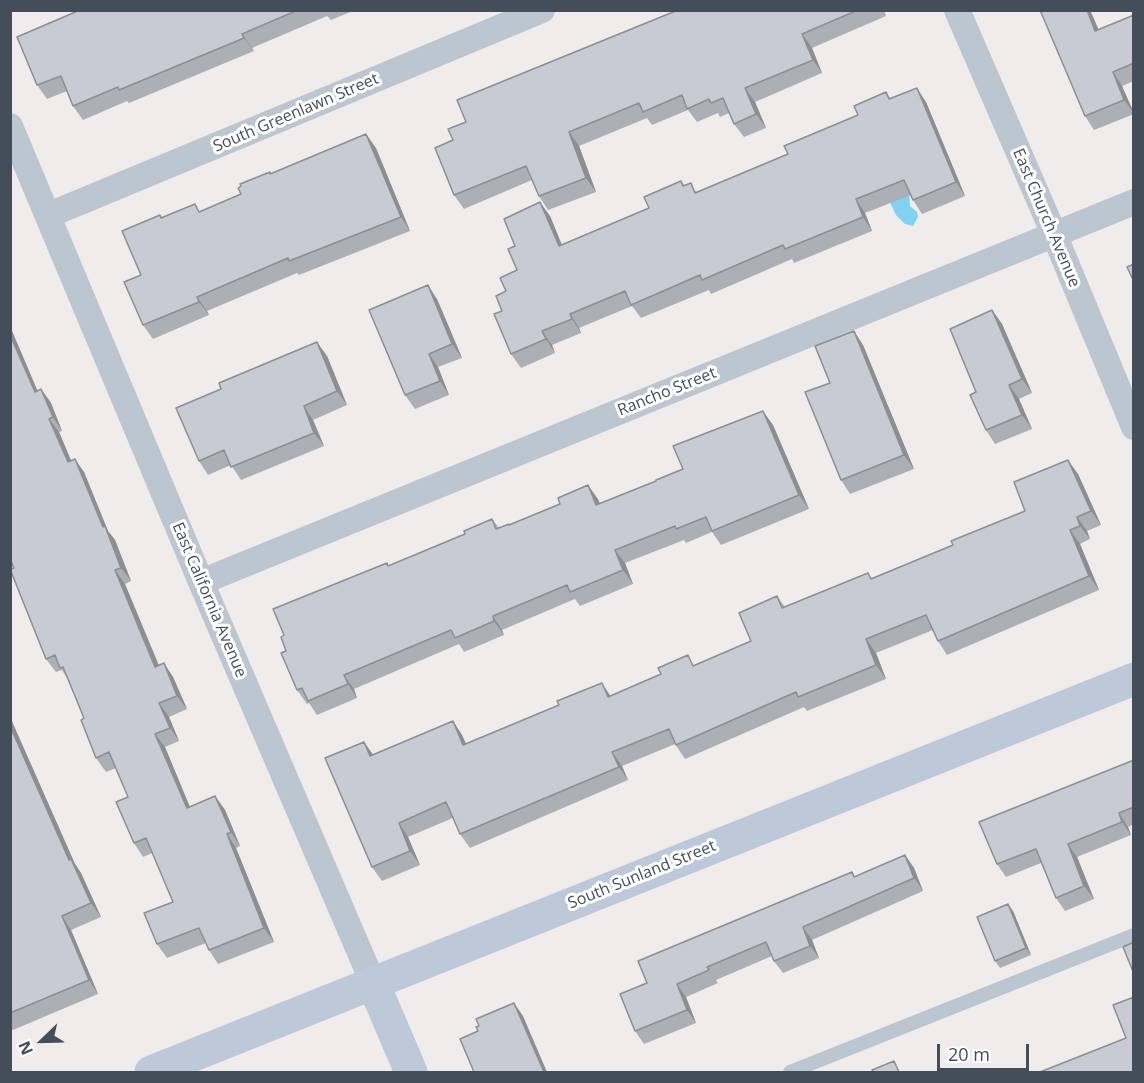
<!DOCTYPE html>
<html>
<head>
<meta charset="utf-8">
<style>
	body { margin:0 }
	#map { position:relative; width:1144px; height:1083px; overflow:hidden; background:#f0ecec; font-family:"Open Sans",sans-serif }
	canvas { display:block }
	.frame { position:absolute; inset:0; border:12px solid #444e5b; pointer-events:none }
	.north { position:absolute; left:12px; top:1011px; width:60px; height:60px; -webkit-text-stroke:4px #fff; paint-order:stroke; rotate:247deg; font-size:16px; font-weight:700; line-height:24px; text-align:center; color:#444e5b }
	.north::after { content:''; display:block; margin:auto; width:21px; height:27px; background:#444e5b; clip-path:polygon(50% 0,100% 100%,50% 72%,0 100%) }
	.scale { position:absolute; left:937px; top:1044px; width:92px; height:27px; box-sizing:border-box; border:3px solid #444e5b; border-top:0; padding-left:8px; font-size:18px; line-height:21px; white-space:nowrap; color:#444e5b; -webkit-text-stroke:4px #fff; paint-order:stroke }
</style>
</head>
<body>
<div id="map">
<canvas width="1144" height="1083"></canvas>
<div class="frame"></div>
<div class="north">N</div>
<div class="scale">20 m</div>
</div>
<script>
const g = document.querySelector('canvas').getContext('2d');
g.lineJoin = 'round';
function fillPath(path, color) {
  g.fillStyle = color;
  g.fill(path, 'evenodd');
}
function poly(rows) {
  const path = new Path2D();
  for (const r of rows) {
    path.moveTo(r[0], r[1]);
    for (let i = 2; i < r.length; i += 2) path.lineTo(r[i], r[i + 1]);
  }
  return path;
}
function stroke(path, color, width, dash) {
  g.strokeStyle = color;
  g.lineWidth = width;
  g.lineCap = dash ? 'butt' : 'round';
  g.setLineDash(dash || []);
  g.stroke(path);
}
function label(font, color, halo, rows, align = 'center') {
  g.font = font + ' "Open Sans",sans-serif';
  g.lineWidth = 6;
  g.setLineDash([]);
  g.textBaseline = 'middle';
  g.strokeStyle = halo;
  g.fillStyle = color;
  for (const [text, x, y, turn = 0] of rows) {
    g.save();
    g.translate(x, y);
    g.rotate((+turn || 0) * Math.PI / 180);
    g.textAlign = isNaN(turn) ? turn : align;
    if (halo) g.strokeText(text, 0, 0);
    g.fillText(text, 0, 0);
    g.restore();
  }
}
const water = poly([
	[909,191,910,206,917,212,918,217,913,226,905,224,896,215,888,198]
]);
const lane = poly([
	[790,1072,1134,935]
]);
const street = poly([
	[957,10,1054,234,1134,427],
	[10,126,201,582,373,983],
	[49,215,542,10],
	[201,582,1134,202]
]);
const secondary = poly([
	[373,983,411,1072],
	[151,1072,1134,679]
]);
const wall = poly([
	[80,10,355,10,331,20,327,16,252,48,254,51,129,103,127,101,83,120,73,106,67,91,47,99,37,85],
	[678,10,884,10,886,16,812,48,822,73,755,102,766,128,744,137,734,124,729,113,720,117,718,113,697,122,688,110,652,125,647,118,579,146,596,192,548,210,539,196,532,180,464,209,454,195,453,140,466,122],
	[1039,10,1090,10,1099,30,1134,15,1134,81,1122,86,1134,114,1094,130,1085,116,1042,15],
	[886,92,891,99,926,102,965,196,922,214,913,200,911,195,865,213,872,231,794,263,792,259,711,294,709,290,641,318,632,306,579,328,581,333,552,345,555,353,521,368,511,354,502,311,506,291,517,270,515,246,550,216,562,245,649,208,681,181,684,185,697,192,788,154,858,115],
	[376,148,410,231,299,275,297,273,207,311,209,315,153,339,143,325,141,275,160,215,161,217,201,212,241,194,271,174],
	[437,299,462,358,438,367,449,395,415,409,405,395],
	[992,310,1002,324,1032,393,1019,399,1032,429,995,444,986,430,976,392],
	[863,345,914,469,850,494,841,480,830,383],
	[327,356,347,405,313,420,324,446,241,480,231,465,208,475,199,461],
	[41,389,51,403,62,431,59,432,71,460,84,472,108,531,115,540,131,581,125,584,159,665,173,677,187,709,169,717,179,741,165,747,190,807,215,796,225,810,240,846,236,848,274,942,218,964,209,950,206,943,167,958,157,944,173,902,152,853,143,857,134,843,128,797,116,768,106,772,96,758,84,718,67,678,62,670,56,672,46,659,14,568,38,391],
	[773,425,809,509,721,545,712,532,686,543,684,540,625,563,633,584,580,606,575,599,502,630,504,635,464,652,459,644,354,689,357,698,317,715,309,703,307,704,297,690,286,651,284,635,389,566,465,534,492,519,499,528,598,499,600,504,656,481],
	[1078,474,1101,525,1087,531,1090,539,1080,544,1099,590,947,655,938,641,933,630,876,653,886,679,807,711,804,707,685,759,675,744,622,766,628,780,470,848,460,834,453,818,408,837,420,865,382,881,372,867,364,742,373,755,453,721,462,735,466,744,611,696,695,665,751,641,777,596,785,607,872,578,953,545,1025,511],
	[10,717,75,864,81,873,101,917,71,930,98,994,13,1030,10,1027],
	[1134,760,1134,824,1128,827,1131,835,1077,857,1094,899,1065,911,1056,898,1041,863,1006,877,997,864],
	[905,855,914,868,923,891,812,940,819,958,783,973,774,961,772,956,716,980,718,983,686,997,696,1023,644,1044,635,1031,647,983,852,872,855,877],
	[1013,911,1031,955,1000,968,995,961]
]);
const shadedWall = poly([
	[1087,10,1090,10,1105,45,1095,31],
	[242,34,252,48,254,51,244,38],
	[802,34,812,48,822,73,813,60],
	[1113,72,1122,86,1134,113,1124,100],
	[745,88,755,102,766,128,756,114],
	[917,88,926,102,965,196,956,182],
	[569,132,579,146,596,192,586,178],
	[366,134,376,148,410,231,401,217],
	[856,199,865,213,872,231,863,217],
	[540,202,550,216,568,260,559,246],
	[428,285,437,299,462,358,452,344],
	[197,297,207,311,209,315,199,302],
	[992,310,1002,324,1032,393,1022,379],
	[570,314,579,328,581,333,572,319],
	[10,326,44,406,35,392,10,335],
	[542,331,552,345,555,353,546,339],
	[854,331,863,345,914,469,904,455],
	[317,342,327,356,347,405,337,391],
	[429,354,438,367,449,395,440,381],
	[1009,385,1019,399,1032,429,1022,415],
	[41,389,51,403,62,431,53,417],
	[304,406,313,420,324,446,314,433],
	[763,411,773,425,809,509,799,495],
	[49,419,59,432,77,475,68,462],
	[75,459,84,472,108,531,115,540,131,581,121,568,103,527],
	[1068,460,1078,474,1101,525,1091,511],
	[588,485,598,499,606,519,596,505],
	[1077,517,1087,531,1090,539,1080,526],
	[1070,530,1080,544,1099,590,1089,576],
	[615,550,625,563,633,584,623,570],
	[115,570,125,584,165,681,155,667],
	[493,616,502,630,504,635,494,621],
	[866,639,876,653,886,679,876,665],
	[164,663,173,677,187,709,177,696],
	[344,675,354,689,357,698,348,684],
	[602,683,611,697,608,697],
	[159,703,169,717,179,741,170,728],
	[10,717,75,864,81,873,101,917,91,903,69,860,10,726],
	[453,721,462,735,473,759,463,745],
	[155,734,165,747,196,822,187,808],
	[364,742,374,756,370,756],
	[612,752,622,766,628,780,619,767],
	[215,796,225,810,240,846,231,832],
	[1119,813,1128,827,1131,835,1122,822],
	[399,823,408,837,420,865,410,851],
	[227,834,236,848,274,942,264,928],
	[1068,844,1077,857,1094,899,1084,886],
	[905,855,914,868,923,891,914,878],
	[1008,904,1013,911,1031,955,1026,948],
	[62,916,71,930,98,994,89,980],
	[803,927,812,940,819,958,810,946],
	[677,984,686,997,696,1023,687,1010],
	[514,1003,523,1016,547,1072,544,1072]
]);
const building = poly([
	[80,10,298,10,242,34,244,38,119,90,118,87,73,106,61,76,37,85,17,37,80,10],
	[678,10,858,10,802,34,813,60,745,88,756,114,734,124,723,98,711,103,709,99,687,109,682,95,643,112,639,103,569,132,586,178,539,196,526,166,454,195,435,148,453,140,448,129,466,122,457,100,678,10],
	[1040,10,1087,10,1095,31,1134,15,1134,63,1113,72,1124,100,1085,116,1040,10],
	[917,88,956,182,913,200,904,180,856,199,863,217,785,249,783,245,702,280,700,275,631,305,625,291,570,314,572,319,542,331,546,339,511,354,494,314,502,311,496,296,506,291,500,278,517,270,508,249,515,246,504,219,540,202,559,246,649,208,644,197,681,181,683,186,691,183,695,193,788,154,784,146,858,115,854,106,886,92,889,99,917,88],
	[366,134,401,217,289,261,288,258,197,297,199,302,143,325,124,282,141,275,122,231,160,215,161,218,195,204,199,212,241,194,238,188,241,186,240,184,270,172,270,174,366,134],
	[1134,264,1134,282,1127,267,1134,264],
	[428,285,452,344,429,354,440,381,405,395,369,310,428,285],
	[992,310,1022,379,1009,385,1022,415,986,430,970,395,976,392,950,329,992,310],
	[854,331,904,455,841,480,805,392,830,383,815,346,854,331],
	[10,335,35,392,41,389,53,417,49,419,68,462,75,459,103,527,105,526,121,568,115,570,155,667,164,663,177,696,159,703,170,728,155,734,187,808,215,796,231,832,227,834,264,928,209,950,199,928,157,944,144,913,173,902,146,838,134,843,116,802,128,797,109,752,96,758,81,720,84,718,63,667,60,668,55,655,46,659,10,569,14,568,10,559,10,335],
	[317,342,337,391,304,406,314,433,231,467,224,450,199,461,176,408,221,389,219,383,317,342],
	[763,411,799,495,712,531,706,517,676,529,675,526,615,550,623,570,570,592,567,585,493,616,494,621,455,638,451,630,344,675,348,684,308,701,302,688,297,690,281,653,286,651,281,637,284,635,273,609,387,563,388,566,465,534,464,531,492,519,496,529,509,524,509,525,560,504,558,498,588,485,596,505,656,481,656,480,683,469,673,446,763,411],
	[1068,460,1091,511,1077,517,1080,526,1070,530,1089,576,938,641,926,615,866,639,876,665,798,697,796,692,676,745,669,729,612,752,619,767,460,834,446,802,399,823,410,851,372,867,325,758,364,742,370,756,453,721,463,745,559,705,557,701,602,683,608,697,661,674,658,668,688,655,693,666,751,641,739,613,777,596,782,608,868,573,871,579,953,545,951,541,1025,511,1014,482,1068,460],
	[10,726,69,860,71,859,91,903,62,916,89,980,10,1013,10,726],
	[1134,760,1134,807,1119,813,1122,822,1068,844,1084,886,1056,898,1036,849,997,864,979,822,1134,760],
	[905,855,914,878,803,927,810,946,774,961,766,942,707,967,709,970,677,984,687,1010,635,1031,620,994,647,983,638,961,852,872,854,877,905,855],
	[1008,904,1026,948,995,961,977,917,1008,904],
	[1134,942,1134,974,1123,947,1134,942],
	[1134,997,1134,1072,1040,1072,1126,1038,1113,1005,1134,997],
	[514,1003,544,1072,474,1072,460,1039,478,1031,476,1027,479,1026,476,1019,514,1003],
	[894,1061,899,1072,874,1072,872,1070,894,1061]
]);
const streetNames = [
	["South Greenlawn Street",296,113,-23],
	["East Church Avenue",1046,218,67],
	["Rancho Street",667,392,-22],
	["East California Avenue",209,600,67],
	["South Sunland Street",642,875,-22]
];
fillPath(water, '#80d1f2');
stroke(lane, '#bcc6d0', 14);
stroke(street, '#bcc6d0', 26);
stroke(secondary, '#bdc8d8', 33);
fillPath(wall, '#acafb5');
fillPath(shadedWall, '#8c8e94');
fillPath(building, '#c8cbd3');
stroke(building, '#8c8e94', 1.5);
label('16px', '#444e5b', '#fff', streetNames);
</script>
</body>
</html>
